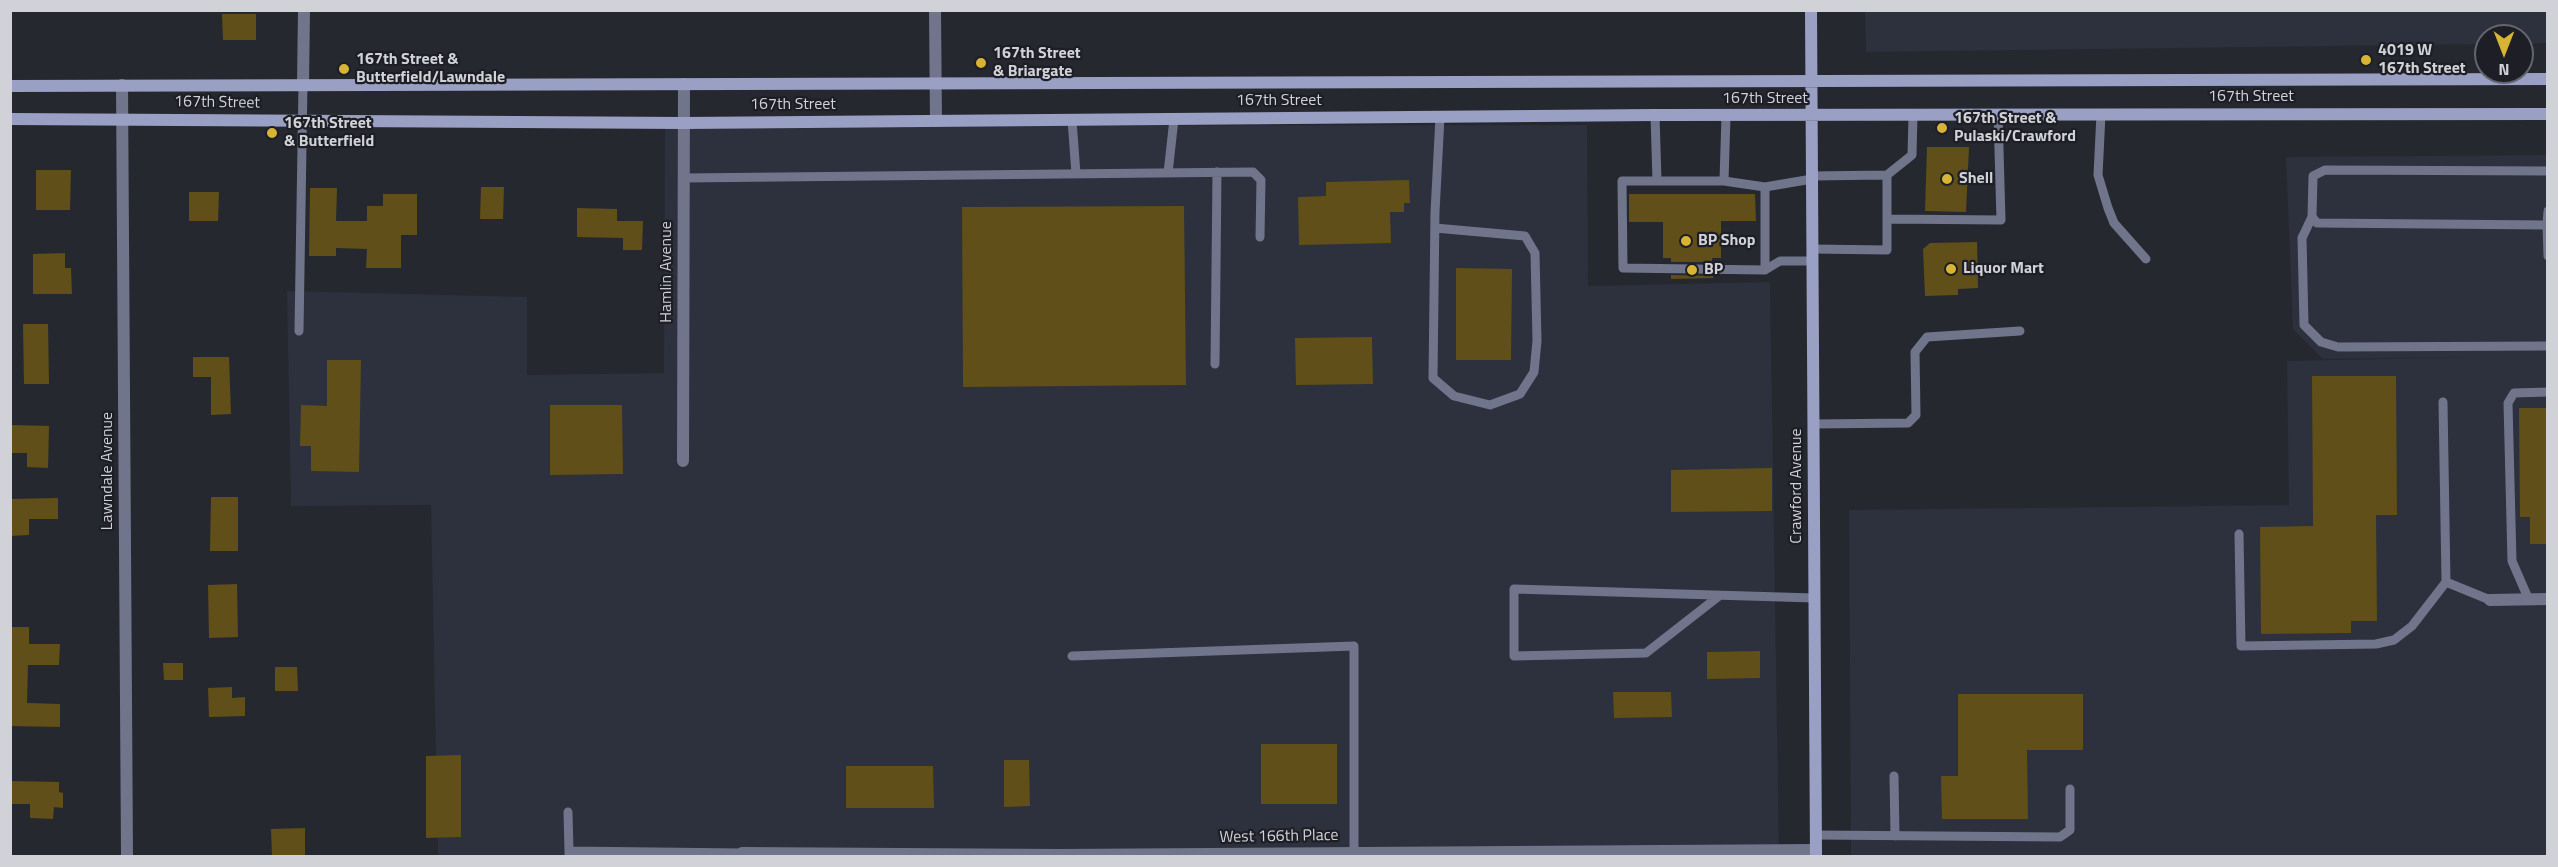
<!DOCTYPE html>
<html>
<head>
<meta charset="utf-8">
<style>
	body { margin:0 }
	#map { position:relative; width:2558px; height:867px; overflow:hidden; background:#262830; font-family:"Titillium Web",sans-serif }
	canvas { display:block }
	.frame { position:absolute; inset:0; border:12px solid #d1d2d7; pointer-events:none }
	.north { position:absolute; left:2474px; top:24px; width:60px; height:60px; box-sizing:border-box; background:#1d1e26; border:2px solid #65666d; border-radius:50%; rotate:180deg; font-size:16px; font-weight:700; line-height:24px; text-align:center; color:#d1d2d7 }
	.north::after { content:''; display:block; margin:auto; width:21px; height:27px; background:#d8b434; clip-path:polygon(50% 0,100% 100%,50% 72%,0 100%) }
</style>
</head>
<body>
<div id="map">
<canvas width="2558" height="867"></canvas>
<div class="frame"></div>
<div class="north">N</div>
</div>
<script>
const g = document.querySelector('canvas').getContext('2d');
g.lineJoin = 'round';
function fillPath(path, color) {
  g.fillStyle = color;
  g.fill(path, 'evenodd');
}
function poly(rows) {
  const path = new Path2D();
  for (const r of rows) {
    path.moveTo(r[0], r[1]);
    for (let i = 2; i < r.length; i += 2) path.lineTo(r[i], r[i + 1]);
  }
  return path;
}
function stroke(path, color, width, dash) {
  g.strokeStyle = color;
  g.lineWidth = width;
  g.lineCap = dash ? 'butt' : 'round';
  g.setLineDash(dash || []);
  g.stroke(path);
}
function label(font, color, halo, rows, align = 'center') {
  g.font = font + ' "Titillium Web",sans-serif';
  g.lineWidth = 4.5;
  g.setLineDash([]);
  g.textBaseline = 'middle';
  g.strokeStyle = halo;
  g.fillStyle = color;
  for (const [text, x, y, turn = 0] of rows) {
    g.save();
    g.translate(x, y);
    g.rotate((+turn || 0) * Math.PI / 180);
    g.textAlign = isNaN(turn) ? turn : align;
    if (halo) g.strokeText(text, 0, 0);
    g.fillText(text, 0, 0);
    g.restore();
  }
}
const built = poly([
	[2547,10,2547,43,2522,44,2522,36,2486,36,2486,44,1866,52,1865,11],
	[1587,125,1588,286,1770,282,1779,856,438,856,431,505,291,506,287,291,527,297,527,375,664,373,665,126],
	[2547,155,2547,856,1851,856,1849,510,2289,505,2287,361,2473,357,2323,359,2293,329,2286,157]
]);
const building = poly([
	[222,14,256,14,256,40,223,40],
	[1927,147,1969,147,1966,212,1925,211],
	[36,170,71,170,70,210,36,210],
	[1409,180,1410,203,1404,203,1404,212,1390,212,1391,243,1299,245,1298,197,1326,196,1326,182],
	[481,187,504,187,503,219,480,219],
	[310,188,337,188,336,221,367,221,367,206,383,206,383,194,417,194,417,235,401,235,401,268,366,268,367,249,336,248,336,256,309,256],
	[189,192,219,192,218,221,189,221],
	[1629,194,1755,194,1756,221,1721,221,1721,258,1712,258,1712,262,1671,262,1671,258,1663,258,1663,222,1629,222],
	[1184,206,1186,385,963,387,962,207],
	[577,208,617,209,617,221,643,221,642,250,623,250,623,238,577,237],
	[1977,242,1978,288,1958,289,1958,295,1925,296,1923,249,1930,243],
	[65,253,65,268,71,268,72,294,33,294,33,254],
	[1456,268,1512,269,1511,360,1456,360],
	[1671,275,1713,276,1713,278,1671,279],
	[23,324,48,324,49,384,24,384],
	[1372,337,1373,384,1296,385,1295,338],
	[193,357,229,357,231,414,211,415,211,377,193,377],
	[327,360,361,360,359,472,311,471,311,446,300,446,301,405,327,406],
	[2312,376,2396,376,2397,515,2376,515,2377,621,2351,621,2351,633,2261,634,2260,527,2313,526],
	[550,405,622,405,623,474,550,475],
	[2519,408,2547,408,2547,544,2530,544,2530,517,2520,517],
	[10,425,49,426,48,468,27,467,27,453,10,453],
	[1772,468,1772,511,1671,512,1671,470],
	[211,497,238,497,238,551,210,551],
	[58,498,58,519,29,519,29,535,10,536,10,499],
	[237,584,238,637,209,638,208,585],
	[10,627,29,627,29,644,60,644,59,665,28,665,27,703,60,704,60,727,10,726],
	[1760,651,1760,678,1707,679,1707,652],
	[163,663,183,663,183,680,164,680],
	[275,667,297,667,298,691,275,691],
	[232,687,232,698,245,697,245,716,209,717,208,688],
	[1613,692,1671,692,1672,717,1614,718],
	[1958,694,2083,694,2083,750,2027,750,2028,819,1942,819,1941,776,1958,776],
	[1261,744,1337,744,1337,804,1261,804],
	[461,755,461,837,426,838,426,756],
	[1004,760,1029,760,1030,806,1004,807],
	[846,766,933,766,934,808,846,808],
	[10,781,59,782,59,792,63,793,63,808,54,807,53,819,30,818,30,804,10,804],
	[305,828,305,856,272,856,271,829]
]);
const lane = poly([
	[2101,114,2098,175,2108,208,2114,223,2146,259],
	[1655,115,1657,181],
	[1072,120,1076,174],
	[2548,171,2325,170,2313,176,2312,217,2317,223,2547,225,2548,256],
	[1168,173,1174,119],
	[1887,175,1912,155,1913,115],
	[1811,176,1887,175,1887,219],
	[684,178,1253,172,1261,180,1260,237],
	[1812,179,1765,187,1724,181,1622,181,1623,268,1765,270,1780,261,1812,261],
	[1724,181,1726,116],
	[2312,217,2302,238,2304,325,2321,342,2338,347,2548,346],
	[2547,225,2548,211],
	[1435,228,1525,236,1535,253,1537,341,1534,372,1520,394,1490,405,1454,396,1433,378,1435,212,1440,117],
	[1812,249,1887,250,1887,219,2001,220,1998,114],
	[1765,270,1765,187],
	[299,331,303,84],
	[1215,364,1217,172],
	[2443,402,2446,582,2490,600],
	[1813,424,1908,423,1916,415,1915,352,1927,337,2020,331],
	[2239,534,2241,646,2376,644,2394,640,2412,626,2446,582],
	[1719,596,1646,653,1514,656,1514,589,1814,598],
	[2529,600,2512,561,2508,403,2514,393,2548,392],
	[1072,656,1354,646,1354,853],
	[1894,776,1895,836],
	[568,812,569,851],
	[1816,835,2060,837,2070,830,2070,789],
	[569,856,569,851,742,853]
]);
const street = poly([
	[935,10,936,121],
	[303,84,304,10],
	[122,85,127,856],
	[683,461,684,84],
	[2490,600,2548,599],
	[742,853,1059,855,1816,850]
]);
const secondary = poly([
	[1811,10,1816,856],
	[10,86,2548,79],
	[10,119,684,123,1655,115,2548,114]
]);
const markers = [
	[2366,60,6,"#d8b434"],
	[981,63,6,"#d8b434"],
	[344,69,6,"#d8b434"],
	[1942,128,6,"#d8b434"],
	[272,133,6,"#d8b434"],
	[1947,179,6,"#d8b434"],
	[1686,241,6,"#d8b434"],
	[1951,269,6,"#d8b434"],
	[1692,270,6,"#d8b434"]
];
const poiNames = [
	["4019 W",2378,51],
	["167th Street",2378,69],
	["167th Street",993,54],
	["& Briargate",993,72],
	["167th Street &",356,60],
	["Butterfield/Lawndale",356,78],
	["167th Street &",1954,119],
	["Pulaski/Crawford",1954,137],
	["167th Street",284,124],
	["& Butterfield",284,142],
	["Shell",1959,179],
	["BP Shop",1698,241],
	["Liquor Mart",1963,269],
	["BP",1704,270]
];
const streetNames = [
	["167th Street",2251,97],
	["167th Street",1765,99],
	["167th Street",1279,101],
	["167th Street",217,103,1],
	["167th Street",793,105],
	["Hamlin Avenue",667,272,-90],
	["Lawndale Avenue",108,471,-90],
	["Crawford Avenue",1797,486,-90],
	["West 166th Place",1279,837,-1]
];
fillPath(built, '#2d303d');
fillPath(building, '#604f19');
stroke(lane, '#71758b', 9);
stroke(street, '#71758b', 12);
stroke(secondary, '#9aa0c3', 12);
for (const [x, y, r, color] of markers) {
  const dot = new Path2D();
  dot.arc(x, y, r, 0, 2 * Math.PI);
  g.fillStyle = color;
  g.fill(dot);
  stroke(dot, '#1d1e26', 2);
}
label('bold 16px', '#d1d2d7', '#1d1e26', poiNames, 'left');
label('16px', '#d1d2d7', '#1d1e26', streetNames);
</script>
</body>
</html>
